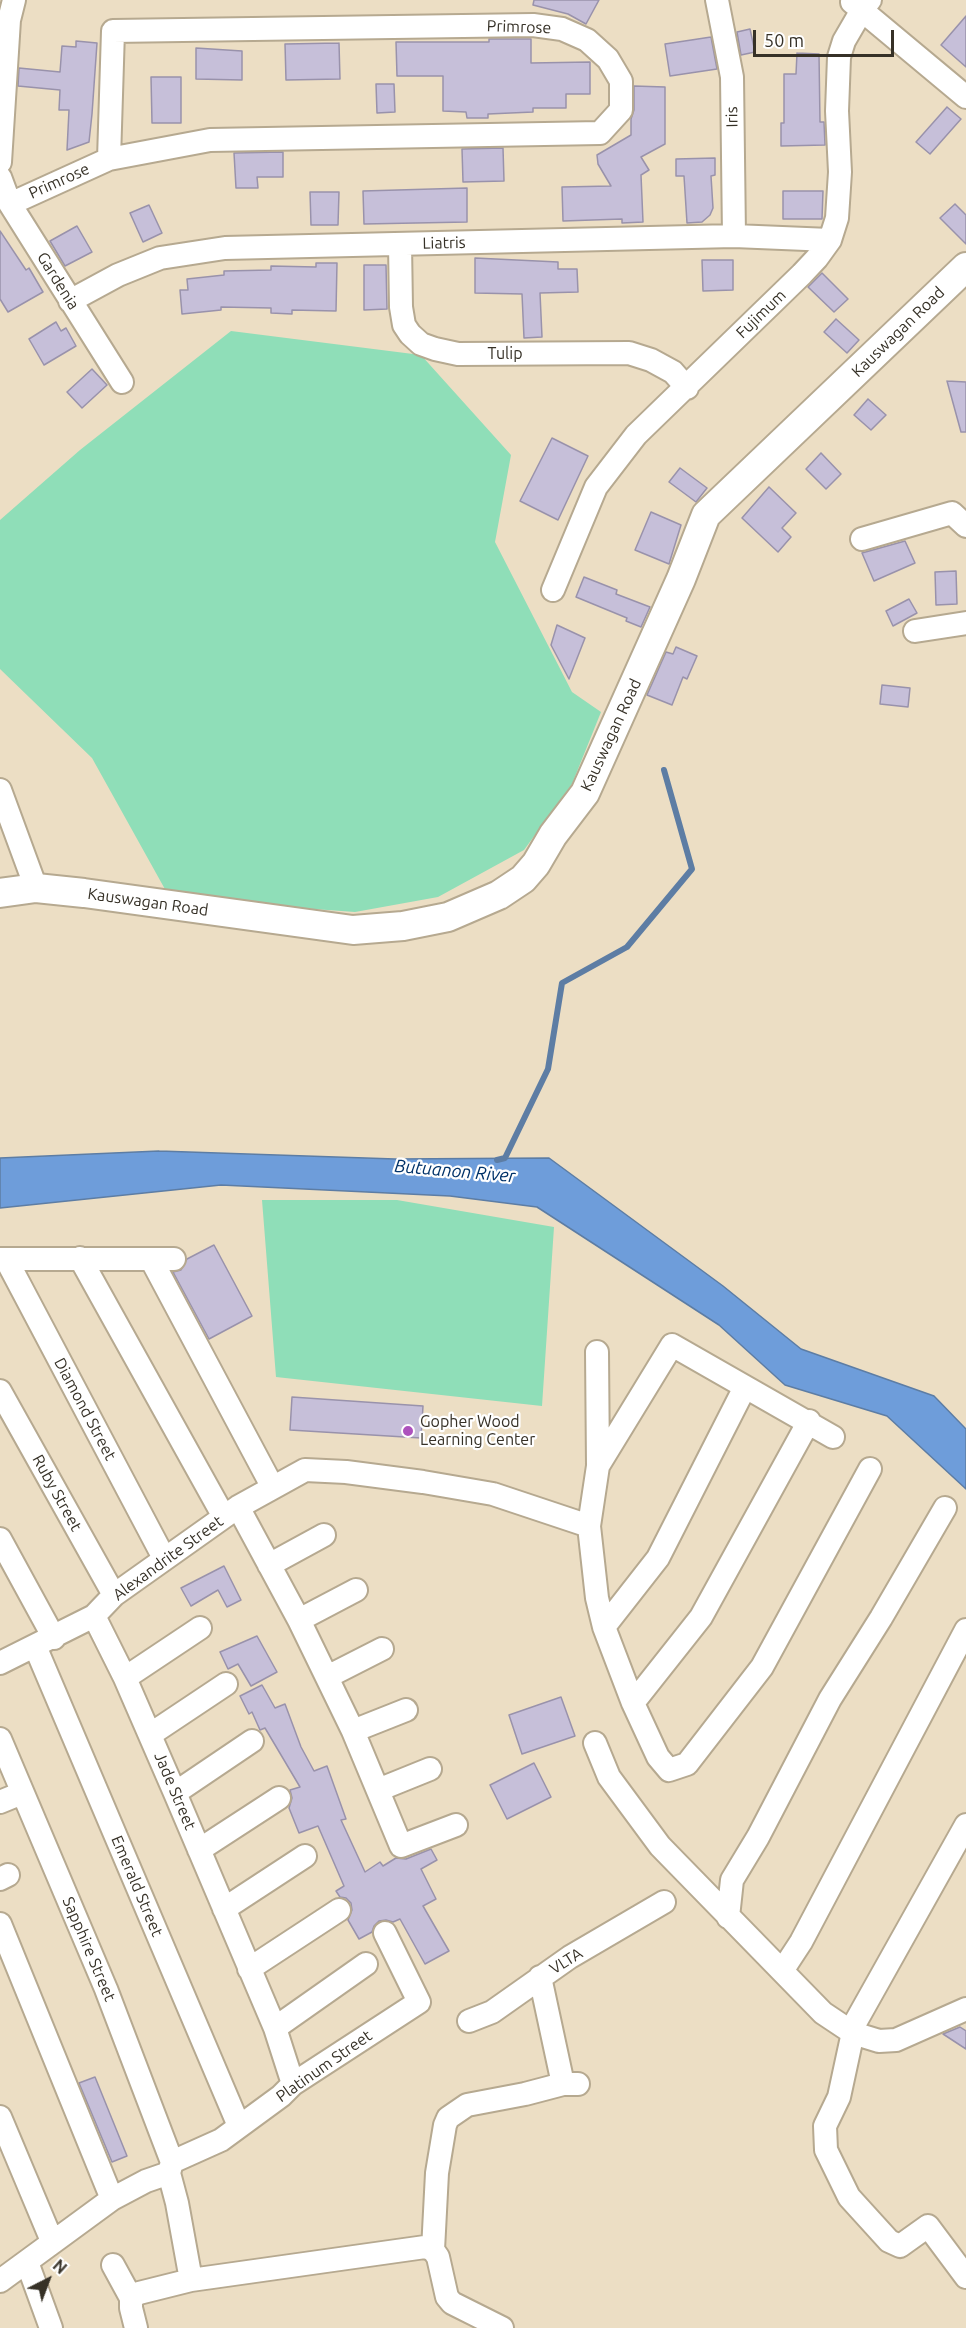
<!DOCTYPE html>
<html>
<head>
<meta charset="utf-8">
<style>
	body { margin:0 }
	#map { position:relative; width:966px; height:2328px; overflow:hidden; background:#ecdec4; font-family:Ubuntu,sans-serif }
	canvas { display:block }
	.north { position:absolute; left:18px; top:2250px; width:60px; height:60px; -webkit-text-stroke:4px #fff; paint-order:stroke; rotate:42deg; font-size:16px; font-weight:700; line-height:24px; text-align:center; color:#363127 }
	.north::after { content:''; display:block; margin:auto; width:21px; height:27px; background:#363127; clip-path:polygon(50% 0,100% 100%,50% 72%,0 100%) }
	.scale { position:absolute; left:753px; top:30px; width:141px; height:27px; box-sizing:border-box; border:3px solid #363127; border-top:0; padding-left:8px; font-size:18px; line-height:21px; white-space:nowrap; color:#363127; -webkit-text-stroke:4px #fff; paint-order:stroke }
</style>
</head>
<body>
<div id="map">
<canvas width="966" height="2328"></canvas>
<div class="north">N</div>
<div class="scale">50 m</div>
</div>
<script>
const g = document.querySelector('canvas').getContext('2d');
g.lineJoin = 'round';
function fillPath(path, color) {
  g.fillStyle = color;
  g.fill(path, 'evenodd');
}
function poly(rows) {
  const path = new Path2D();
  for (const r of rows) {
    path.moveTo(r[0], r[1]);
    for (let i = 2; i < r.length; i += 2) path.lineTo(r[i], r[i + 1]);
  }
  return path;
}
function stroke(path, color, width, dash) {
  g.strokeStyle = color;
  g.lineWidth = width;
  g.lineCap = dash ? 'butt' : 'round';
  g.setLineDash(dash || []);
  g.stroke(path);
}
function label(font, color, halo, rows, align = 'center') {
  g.font = font + ' Ubuntu,sans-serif';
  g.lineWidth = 4.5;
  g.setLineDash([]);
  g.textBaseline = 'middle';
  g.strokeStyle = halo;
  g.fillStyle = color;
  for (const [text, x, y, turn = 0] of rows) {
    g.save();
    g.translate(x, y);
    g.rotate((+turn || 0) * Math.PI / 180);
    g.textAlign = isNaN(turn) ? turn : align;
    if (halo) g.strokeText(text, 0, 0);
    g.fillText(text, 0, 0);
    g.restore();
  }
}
const green = poly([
	[231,331,421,355,511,455,495,542,572,692,601,712,572,784,524,850,438,897,355,912,259,905,166,891,92,758,0,669,0,520,80,450],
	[262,1200,397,1200,554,1227,542,1406,276,1377]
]);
const water = poly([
	[159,1151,395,1159,549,1158,723,1286,801,1349,934,1396,966,1429,966,1489,887,1416,785,1385,719,1325,537,1207,450,1196,221,1185,0,1208,0,1158,159,1151]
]);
const stream = poly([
	[497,1160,505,1158,548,1069,562,983,627,947,692,869,664,770]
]);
const building = poly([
	[534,0,599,0,586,24,568,14,533,5,534,0],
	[966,16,966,67,941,45,966,16],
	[750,29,755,52,741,55,737,32,750,29],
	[711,37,717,69,670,76,665,44,711,37],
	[489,39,531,39,531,63,590,62,590,94,566,94,566,108,533,108,533,112,488,114,488,118,467,118,466,112,443,111,443,76,397,76,396,42,489,42,489,39],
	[76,41,97,43,92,114,89,142,67,150,69,110,59,110,60,90,18,86,19,68,60,72,62,46,76,47,76,41],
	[339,43,340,79,286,80,285,44,339,43],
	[196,48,242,51,242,80,196,79,196,48],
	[797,53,819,54,820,122,824,122,825,145,781,146,781,123,784,123,784,74,796,74,797,53],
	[151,77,181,77,181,123,152,123,151,77],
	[376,84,394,84,395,112,377,113,376,84],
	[634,86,665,87,665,144,641,157,649,170,641,175,643,222,622,223,622,219,563,221,562,187,611,186,598,164,597,155,631,135,631,119,634,110,634,86],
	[947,107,961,119,930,154,916,142,947,107],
	[503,148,504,181,463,182,462,149,503,148],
	[283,152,283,177,257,177,258,188,236,188,234,153,283,152],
	[715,158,715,175,711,176,713,208,710,215,702,222,687,223,684,176,676,176,676,159,715,158],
	[467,188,467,222,364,224,363,191,467,188],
	[783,191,823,191,822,219,783,219,783,191],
	[310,192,339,192,338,225,311,225,310,192],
	[955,204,966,215,966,244,940,218,955,204],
	[149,205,162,233,143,242,130,213,149,205],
	[77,226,92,252,65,266,50,241,77,226],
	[0,231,26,270,29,268,43,292,8,312,0,299,0,231],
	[475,258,558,262,558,269,577,269,578,292,540,293,542,337,524,338,522,294,475,293,475,258],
	[702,260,733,260,733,290,703,291,702,260],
	[316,263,337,263,336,311,292,310,292,314,271,313,271,308,221,307,221,310,182,314,180,290,188,290,187,279,224,275,224,271,271,270,271,266,316,267,316,263],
	[364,265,386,265,387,309,364,310,364,265],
	[822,273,848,299,834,312,808,287,822,273],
	[836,319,859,340,847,353,824,332,836,319],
	[56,322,61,331,66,328,76,346,44,365,29,339,56,322],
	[92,369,107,385,82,408,67,392,92,369],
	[947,381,966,382,966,432,961,432,947,381],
	[868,399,886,415,871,430,854,415,868,399],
	[552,438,588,456,558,520,520,501,552,438],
	[821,453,841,474,826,489,806,469,821,453],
	[680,468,707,488,696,502,669,482,680,468],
	[769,487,796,513,782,528,791,537,778,552,742,518,769,487],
	[651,512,681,525,669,564,635,550,651,512],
	[905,541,915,563,874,581,862,553,905,541],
	[956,571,957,604,936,605,935,572,956,571],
	[584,577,617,590,616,594,650,607,641,627,626,621,627,618,576,597,584,577],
	[909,599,917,613,893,626,886,611,909,599],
	[557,625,585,638,569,679,551,645,557,625],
	[676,647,697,656,687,679,683,677,672,705,647,695,666,652,673,654,676,647],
	[882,685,910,688,908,707,880,704,882,685],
	[214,1245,252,1316,209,1339,173,1272,181,1270,187,1259,214,1245],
	[292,1397,423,1406,421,1438,290,1430,292,1397],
	[224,1566,241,1600,227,1607,218,1590,191,1606,181,1588,224,1566],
	[257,1636,277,1672,251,1686,238,1664,228,1669,220,1652,257,1636],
	[262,1685,275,1708,285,1704,301,1747,314,1771,327,1766,346,1819,341,1820,365,1872,380,1862,383,1866,396,1858,406,1859,431,1849,437,1860,421,1869,436,1899,423,1906,449,1951,425,1964,400,1919,393,1922,386,1920,379,1921,374,1926,372,1932,359,1939,348,1920,352,1910,351,1903,346,1898,340,1897,336,1891,344,1886,318,1826,299,1833,289,1808,292,1798,290,1790,300,1787,265,1728,260,1730,252,1712,249,1714,240,1696,262,1685],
	[561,1697,575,1736,522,1754,509,1715,561,1697],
	[534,1763,551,1797,507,1819,490,1785,534,1763],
	[960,2027,966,2031,966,2049,943,2034,960,2027],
	[95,2077,127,2156,112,2162,79,2083,95,2077]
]);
const minor = poly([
	[717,0,732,77,734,236],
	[852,2,966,97],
	[0,162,9,20,14,0],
	[0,177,10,204,122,382],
	[10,204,109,159,210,140,600,133,621,110,621,81,608,59,587,40,562,29,533,25,113,31,109,159],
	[400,244,401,307,404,325,410,334,421,344,435,349,458,354,629,353,651,360,673,372,687,388],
	[70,301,118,275,160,258,225,248,734,236,830,240],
	[862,539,952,513,966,526],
	[553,590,596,487,636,435,802,274,817,258,830,240,837,218,840,172,837,111,839,57,844,41,862,10,870,0],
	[915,631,966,623],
	[0,790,36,888],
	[80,1258,224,1517],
	[0,1259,174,1259],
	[6,1259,164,1558],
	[151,1259,272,1486],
	[597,1352,598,1466,589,1526,597,1598,604,1627,633,1703,658,1757,669,1770,687,1764,762,1667,870,1469],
	[0,1391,114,1595],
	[598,1466,672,1345,833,1437],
	[238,1507,299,1620,353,1731,401,1846,456,1825],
	[0,1539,54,1638],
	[269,1565,324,1535],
	[94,1616,125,1678,175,1793,275,2028,293,2084],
	[299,1620,356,1590],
	[604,1627,658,1558,745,1387],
	[35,1646,239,2126],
	[0,1663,94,1616,114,1595,238,1507,305,1470,346,1472,423,1482,493,1494,589,1526],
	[327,1677,382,1649],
	[125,1678,200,1628],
	[633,1703,701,1617,809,1421],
	[353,1731,406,1710],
	[151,1734,226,1684],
	[0,1739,106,1989,172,2162],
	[595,1743,609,1777,660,1846,823,2013,853,2033,879,2041,896,2040,966,2009],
	[378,1790,430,1769],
	[175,1793,252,1741],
	[0,1802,22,1793],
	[966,1825,855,2023,839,2097,825,2126,826,2150,849,2197,889,2241,900,2246,928,2226,966,2277],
	[199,1850,279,1798],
	[0,1879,8,1875],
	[224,1909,305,1856],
	[728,1917,732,1880,758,1837,830,1699,881,1618,945,1508],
	[0,1924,112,2199],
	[249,1969,339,1910],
	[782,1971,801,1942,966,1630],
	[540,1977,563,2084],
	[469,2021,492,2012,570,1957,664,1902],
	[275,2028,366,1964],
	[0,2117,52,2241],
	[172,2162,221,2140,281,2096,293,2084,419,2002,385,1933],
	[172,2162,169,2173,177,2203,191,2280],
	[433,2250,437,2173,445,2125,448,2118,467,2105,525,2094,563,2084,578,2084],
	[433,2250,438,2257,447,2297,452,2303,502,2328],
	[27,2262,51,2328],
	[113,2265,131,2298,131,2308,136,2328],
	[0,2281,112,2199,146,2181,169,2173],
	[131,2298,139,2293,191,2280,425,2247,433,2250]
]);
const tertiary = poly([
	[0,893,36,888,84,893,353,930,403,926,448,917,499,895,523,879,536,864,553,835,585,793,681,579,706,515,966,267]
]);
const markers = [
	[408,1431,6,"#ad52bd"]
];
const streetNames = [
	["Primrose",519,27,2],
	["Iris",732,117,-91],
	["Primrose",59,181,-24],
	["Liatris",444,243,-1],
	["Gardenia",58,281,58],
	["Fujimum",761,314,-44],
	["Kauswagan Road",898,332,-44],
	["Tulip",505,354],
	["Kauswagan Road",611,735,-65],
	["Kauswagan Road",148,902,8],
	["Diamond Street",85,1409,62],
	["Ruby Street",57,1493,61],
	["Alexandrite Street",168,1558,-36],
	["Jade Street",175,1791,67],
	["Emerald Street",137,1886,67],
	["Sapphire Street",89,1949,67],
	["VLTA",566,1961,-32],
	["Platinum Street",324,2066,-35]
];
const poiNames = [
	["Gopher Wood",420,1422],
	["Learning Center",420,1440]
];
const waterNames = [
	["Butuanon River",455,1171,5]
];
fillPath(green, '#8fdeb8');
fillPath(water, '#6e9dda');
stroke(water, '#5d7da4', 1.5);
stroke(stream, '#5d7da4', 6);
fillPath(building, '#c6bfd9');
stroke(building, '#9992ab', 1.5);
stroke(minor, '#b6a990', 26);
stroke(tertiary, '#b6a990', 32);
stroke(minor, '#fff', 22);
stroke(tertiary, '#fff', 28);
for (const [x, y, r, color] of markers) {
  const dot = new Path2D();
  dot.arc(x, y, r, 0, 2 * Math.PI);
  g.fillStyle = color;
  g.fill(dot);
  stroke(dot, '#fff', 2);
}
label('16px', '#363127', '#fff', streetNames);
label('16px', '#363127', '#fff', poiNames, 'left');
label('italic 18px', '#003269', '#fff', waterNames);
</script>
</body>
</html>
